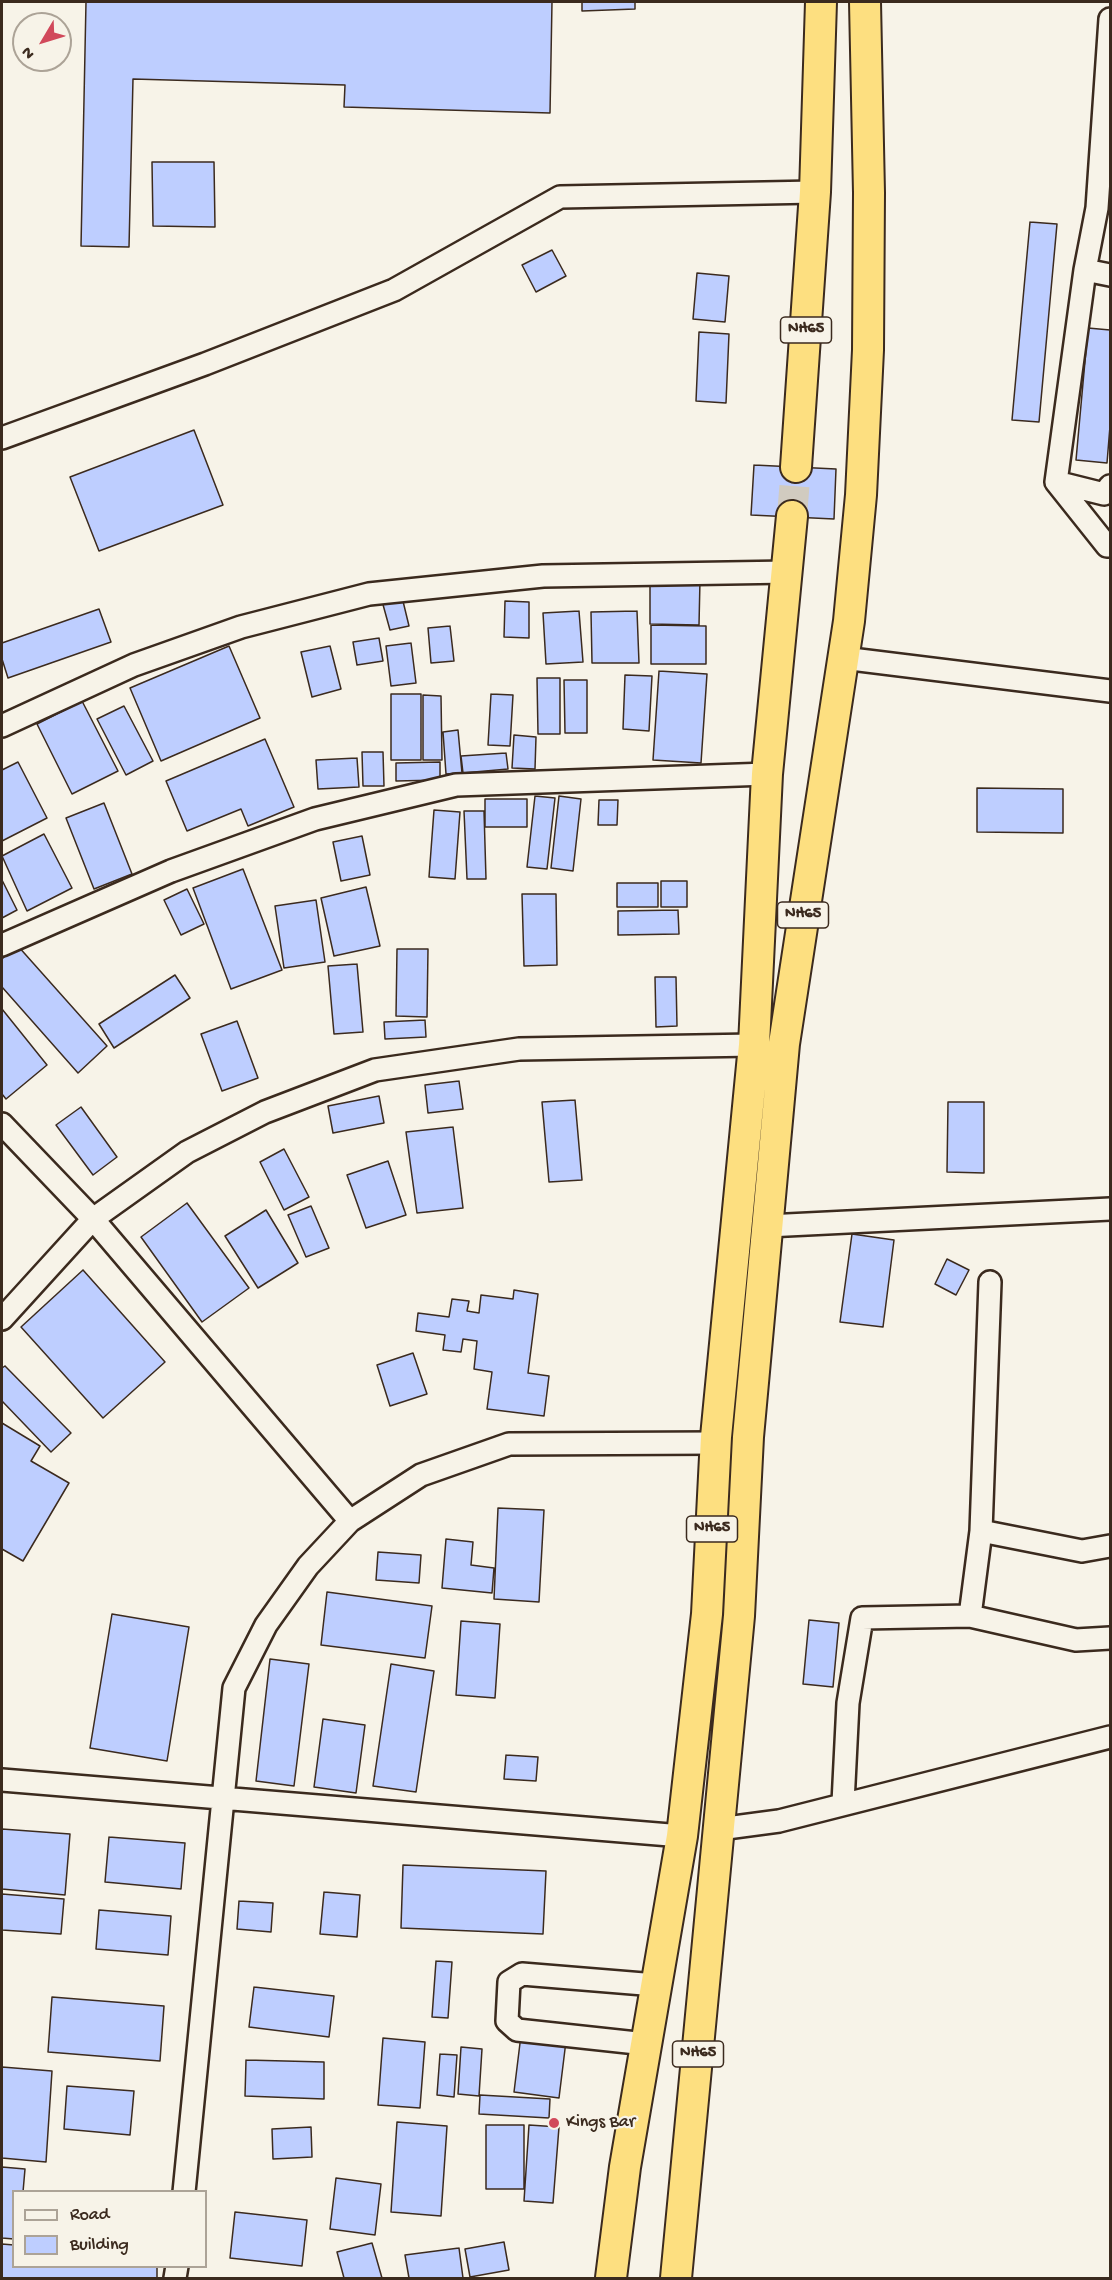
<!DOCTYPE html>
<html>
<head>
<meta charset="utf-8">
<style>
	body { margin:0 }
	#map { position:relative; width:1112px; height:2280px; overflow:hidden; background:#f7f3e8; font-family:"Gochi Hand",sans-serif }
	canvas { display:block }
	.frame { position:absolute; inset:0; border:3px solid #3b2a1e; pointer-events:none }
	.legend { position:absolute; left:12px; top:2190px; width:195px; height:78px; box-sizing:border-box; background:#f7f3e8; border:2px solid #aca397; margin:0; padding:8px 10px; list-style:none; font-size:18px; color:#3b2a1e }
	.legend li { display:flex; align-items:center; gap:12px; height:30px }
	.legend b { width:30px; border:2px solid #aca397 }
	.north { position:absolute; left:12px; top:12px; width:60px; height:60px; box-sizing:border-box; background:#f7f3e8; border:2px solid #aca397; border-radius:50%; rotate:232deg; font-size:16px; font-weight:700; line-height:24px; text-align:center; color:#3b2a1e }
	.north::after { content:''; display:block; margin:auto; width:21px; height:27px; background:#d1495b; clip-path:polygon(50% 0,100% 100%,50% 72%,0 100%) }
</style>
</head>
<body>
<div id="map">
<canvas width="1112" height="2280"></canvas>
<div class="frame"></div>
<ul class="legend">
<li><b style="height:8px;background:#f7f3e8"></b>Road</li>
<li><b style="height:16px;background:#beceff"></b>Building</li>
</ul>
<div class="north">N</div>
</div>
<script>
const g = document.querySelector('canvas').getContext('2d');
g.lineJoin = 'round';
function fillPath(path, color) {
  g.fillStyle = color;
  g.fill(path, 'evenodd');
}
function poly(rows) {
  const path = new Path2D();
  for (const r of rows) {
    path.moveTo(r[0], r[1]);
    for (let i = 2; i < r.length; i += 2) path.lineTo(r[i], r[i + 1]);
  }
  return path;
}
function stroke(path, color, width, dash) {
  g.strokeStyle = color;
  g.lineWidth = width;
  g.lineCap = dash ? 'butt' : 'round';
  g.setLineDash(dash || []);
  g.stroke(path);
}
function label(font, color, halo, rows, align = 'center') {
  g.font = font + ' "Gochi Hand",sans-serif';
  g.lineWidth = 4.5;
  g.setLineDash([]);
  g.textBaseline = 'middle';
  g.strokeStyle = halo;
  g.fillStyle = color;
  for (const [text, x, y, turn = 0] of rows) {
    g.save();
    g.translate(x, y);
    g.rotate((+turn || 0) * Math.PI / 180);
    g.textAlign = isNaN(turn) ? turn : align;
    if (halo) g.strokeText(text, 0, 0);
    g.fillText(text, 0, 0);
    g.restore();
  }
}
const building = poly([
	[86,2,552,2,550,113,344,107,345,85,133,79,129,247,81,246,86,2],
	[582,2,635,2,635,9,582,11,582,2],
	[152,162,214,162,215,227,153,226,152,162],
	[1030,222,1057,224,1039,422,1012,420,1030,222],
	[552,250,566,276,536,292,522,265,552,250],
	[697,273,729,276,725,322,693,319,697,273],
	[1088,328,1110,330,1110,426,1107,463,1076,460,1088,328],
	[699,332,729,334,726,403,696,401,699,332],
	[194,430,223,505,99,551,70,477,194,430],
	[754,465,836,469,834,519,751,515,754,465],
	[650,579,700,580,699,625,650,624,650,579],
	[402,597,409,626,390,630,382,601,402,597],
	[505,601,529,602,529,638,504,637,505,601],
	[99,609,111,642,8,678,2,659,2,643,99,609],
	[579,611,583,662,546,664,543,613,579,611],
	[637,611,639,663,592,663,591,612,637,611],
	[651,625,706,626,706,664,651,664,651,625],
	[450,626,454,661,431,663,428,628,450,626],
	[379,638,383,661,357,665,353,642,379,638],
	[411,643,416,683,391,686,386,646,411,643],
	[229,646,260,718,161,761,130,688,229,646],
	[330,646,341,689,312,697,301,652,330,646],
	[659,671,707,674,701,763,653,760,659,671],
	[625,675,652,676,649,731,623,729,625,675],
	[537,678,560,678,560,734,538,734,537,678],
	[564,680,587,680,587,733,565,733,564,680],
	[391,694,421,694,421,760,391,760,391,694],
	[491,694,513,695,510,746,488,745,491,694],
	[423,695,441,696,442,760,423,760,423,695],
	[82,701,118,771,72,794,37,724,82,701],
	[124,706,153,761,126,775,97,719,124,706],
	[458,730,462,773,446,774,443,732,458,730],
	[514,735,536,737,535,769,512,768,514,735],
	[265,739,294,807,248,826,241,809,187,831,166,781,265,739],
	[362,752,383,752,384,786,363,786,362,752],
	[506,753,508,769,463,773,461,756,506,753],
	[357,758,359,787,318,789,316,760,357,758],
	[18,762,47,818,2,841,2,770,18,762],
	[440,762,440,780,396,781,396,763,440,762],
	[977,788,1063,789,1063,833,977,832,977,788],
	[535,796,555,798,547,869,527,867,535,796],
	[559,796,581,799,573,871,551,868,559,796],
	[485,799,527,799,527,827,485,827,485,799],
	[599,800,618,800,617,825,598,825,599,800],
	[104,803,132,874,94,889,66,818,104,803],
	[434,810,460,812,455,879,429,877,434,810],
	[464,811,484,811,486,879,467,879,464,811],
	[44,834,72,888,27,911,2,856,44,834],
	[362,836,370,875,341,881,333,842,362,836],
	[243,869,282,970,231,989,193,888,243,869],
	[2,880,17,910,2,918,2,880],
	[661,881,687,881,687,907,661,907,661,881],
	[617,883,658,883,658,907,617,907,617,883],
	[366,887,380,946,334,956,321,898,366,887],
	[187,889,204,924,181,935,164,900,187,889],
	[522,894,556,894,557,965,524,966,522,894],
	[316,900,325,962,284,968,275,906,316,900],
	[678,910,679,934,618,935,618,911,678,910],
	[17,945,107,1046,78,1073,2,987,2,959,17,945],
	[397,949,428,949,427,1017,396,1016,397,949],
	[357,964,363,1032,334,1034,328,966,357,964],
	[175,975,190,998,114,1048,99,1024,175,975],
	[655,977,676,977,677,1026,656,1027,655,977],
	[2,1009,47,1065,6,1099,2,1094,2,1009],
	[425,1020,426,1037,385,1039,384,1022,425,1020],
	[237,1021,258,1078,222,1091,201,1034,237,1021],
	[459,1081,463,1109,428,1113,425,1085,459,1081],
	[379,1096,384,1123,333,1133,328,1106,379,1096],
	[575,1100,582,1180,549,1182,542,1102,575,1100],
	[948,1102,984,1102,984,1173,947,1172,948,1102],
	[81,1107,117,1157,93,1175,56,1125,81,1107],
	[453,1127,463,1208,417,1213,406,1132,453,1127],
	[284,1149,309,1197,284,1210,260,1162,284,1149],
	[388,1161,406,1215,366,1228,347,1175,388,1161],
	[187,1203,249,1288,202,1322,141,1237,187,1203],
	[311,1206,329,1248,306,1257,288,1215,311,1206],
	[266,1210,298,1263,258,1288,225,1236,266,1210],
	[852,1234,894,1240,883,1327,840,1322,852,1234],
	[947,1259,969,1270,956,1295,935,1284,947,1259],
	[83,1270,165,1362,103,1418,21,1327,83,1270],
	[514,1290,538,1294,528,1373,549,1376,544,1416,487,1409,492,1372,474,1369,477,1341,463,1339,461,1352,443,1350,445,1335,416,1331,418,1313,449,1317,452,1299,469,1301,467,1311,479,1313,481,1295,513,1299,514,1290],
	[413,1353,427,1394,390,1406,377,1365,413,1353],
	[5,1366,71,1433,51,1452,2,1401,2,1368,5,1366],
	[2,1423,40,1446,31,1461,69,1483,23,1561,2,1549,2,1423],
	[498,1508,544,1510,539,1602,494,1599,498,1508],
	[446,1539,473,1542,471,1565,494,1568,492,1593,442,1588,446,1539],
	[378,1552,421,1555,419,1583,376,1580,378,1552],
	[327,1592,432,1606,425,1658,321,1645,327,1592],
	[112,1614,189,1627,167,1761,90,1748,112,1614],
	[809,1620,839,1623,833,1687,803,1684,809,1620],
	[461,1621,500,1624,495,1698,456,1695,461,1621],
	[270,1659,309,1664,294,1786,256,1781,270,1659],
	[391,1664,434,1671,416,1792,373,1786,391,1664],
	[323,1719,365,1725,356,1793,314,1787,323,1719],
	[506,1755,538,1757,536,1781,504,1779,506,1755],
	[2,1829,70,1834,65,1895,2,1889,2,1829],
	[109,1837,185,1843,181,1889,105,1882,109,1837],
	[403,1865,546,1871,543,1934,401,1928,403,1865],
	[324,1892,360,1895,357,1937,320,1934,324,1892],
	[2,1894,64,1899,61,1934,2,1930,2,1894],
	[239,1901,273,1903,271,1932,237,1929,239,1901],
	[99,1910,171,1916,168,1955,96,1949,99,1910],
	[436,1961,452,1962,448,2018,432,2017,436,1961],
	[254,1987,334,1996,329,2037,249,2027,254,1987],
	[52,1997,164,2006,160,2061,48,2052,52,1997],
	[521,2035,566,2041,559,2098,514,2092,521,2035],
	[383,2038,425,2042,420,2108,378,2105,383,2038],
	[461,2047,482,2049,479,2096,458,2094,461,2047],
	[440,2054,457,2055,454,2097,437,2095,440,2054],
	[246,2060,324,2062,324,2099,245,2096,246,2060],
	[2,2067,52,2071,46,2162,2,2158,2,2067],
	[67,2086,134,2091,130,2135,64,2129,67,2086],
	[480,2095,550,2099,549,2118,479,2114,480,2095],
	[397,2122,447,2126,441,2216,391,2212,397,2122],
	[486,2125,524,2125,524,2189,486,2189,486,2125],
	[529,2125,559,2127,553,2203,524,2201,529,2125],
	[311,2127,312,2157,273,2159,272,2129,311,2127],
	[2,2167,25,2169,23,2192,14,2192,14,2239,2,2238,2,2167],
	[336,2178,381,2184,375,2235,330,2229,336,2178],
	[235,2212,307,2220,302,2266,230,2258,235,2212],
	[504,2242,509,2270,470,2277,465,2249,504,2242],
	[372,2243,382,2278,344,2278,337,2252,372,2243],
	[2,2244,14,2245,14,2266,157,2266,157,2278,2,2278,2,2244],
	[459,2248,463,2278,409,2278,405,2255,459,2248]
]);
const highwayTunnel = poly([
	[792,516,796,467]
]);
const minor = poly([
	[1110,19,1097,208,1085,270,1110,275],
	[2,438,205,364,394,290,560,197,815,192],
	[1056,482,1085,270],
	[1110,486,1104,494,1056,482,1107,546,1110,546],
	[843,658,1110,691],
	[2,726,134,665,241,627,369,594,543,576,789,572],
	[2,945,171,871,315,819,456,785,767,774],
	[2,1124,93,1219,350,1521],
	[767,1226,1110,1209],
	[2,1319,93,1219,187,1152,265,1112,375,1070,519,1049,754,1045],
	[981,1531,1082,1551,1110,1546],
	[970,1616,1076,1640,1110,1638],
	[2,1780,682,1836],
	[843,1803,848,1703,862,1618,970,1616,981,1531,990,1282],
	[719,1829,779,1821,1110,1737],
	[646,2044,517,2030,507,2021,509,1982,522,1974,656,1985],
	[184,2192,234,1688,266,1625,308,1566,350,1521,421,1475,509,1444,716,1443],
	[175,2278,177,2266]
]);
const highway = poly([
	[796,467,815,192,821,2],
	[611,2278,625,2167,682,1836,707,1614,716,1437,754,1045,767,774,792,516],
	[676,2278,739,1616,748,1437,784,1044,849,621,861,495,868,350,869,193,865,2]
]);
const markers = [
	[554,2123,6,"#d1495b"]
];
const shields = [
	[806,330,51],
	[803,915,51],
	[712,1529,51],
	[698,2054,51]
];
const shieldNames = [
	["NH65",806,330],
	["NH65",803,915],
	["NH65",712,1529],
	["NH65",698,2054]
];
const poiNames = [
	["Kings Bar",566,2123]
];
fillPath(building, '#beceff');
stroke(building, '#3b2a1e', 1.5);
stroke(highwayTunnel, '#d1cbc0', 30, [30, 15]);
stroke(minor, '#3b2a1e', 26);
stroke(highway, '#3b2a1e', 34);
stroke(minor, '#f7f3e8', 21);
stroke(highway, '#fddf80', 30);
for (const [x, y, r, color] of markers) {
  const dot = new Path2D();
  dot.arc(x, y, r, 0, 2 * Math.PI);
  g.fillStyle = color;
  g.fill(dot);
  stroke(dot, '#f7f3e8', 2);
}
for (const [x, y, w] of shields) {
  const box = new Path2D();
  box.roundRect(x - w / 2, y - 13, w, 26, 4.5);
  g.fillStyle = '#f7f3e8';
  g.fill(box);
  stroke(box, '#3b2a1e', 1.5);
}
label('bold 16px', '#3b2a1e', null, shieldNames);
label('18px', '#3b2a1e', '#f7f3e8', poiNames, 'left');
</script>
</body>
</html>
